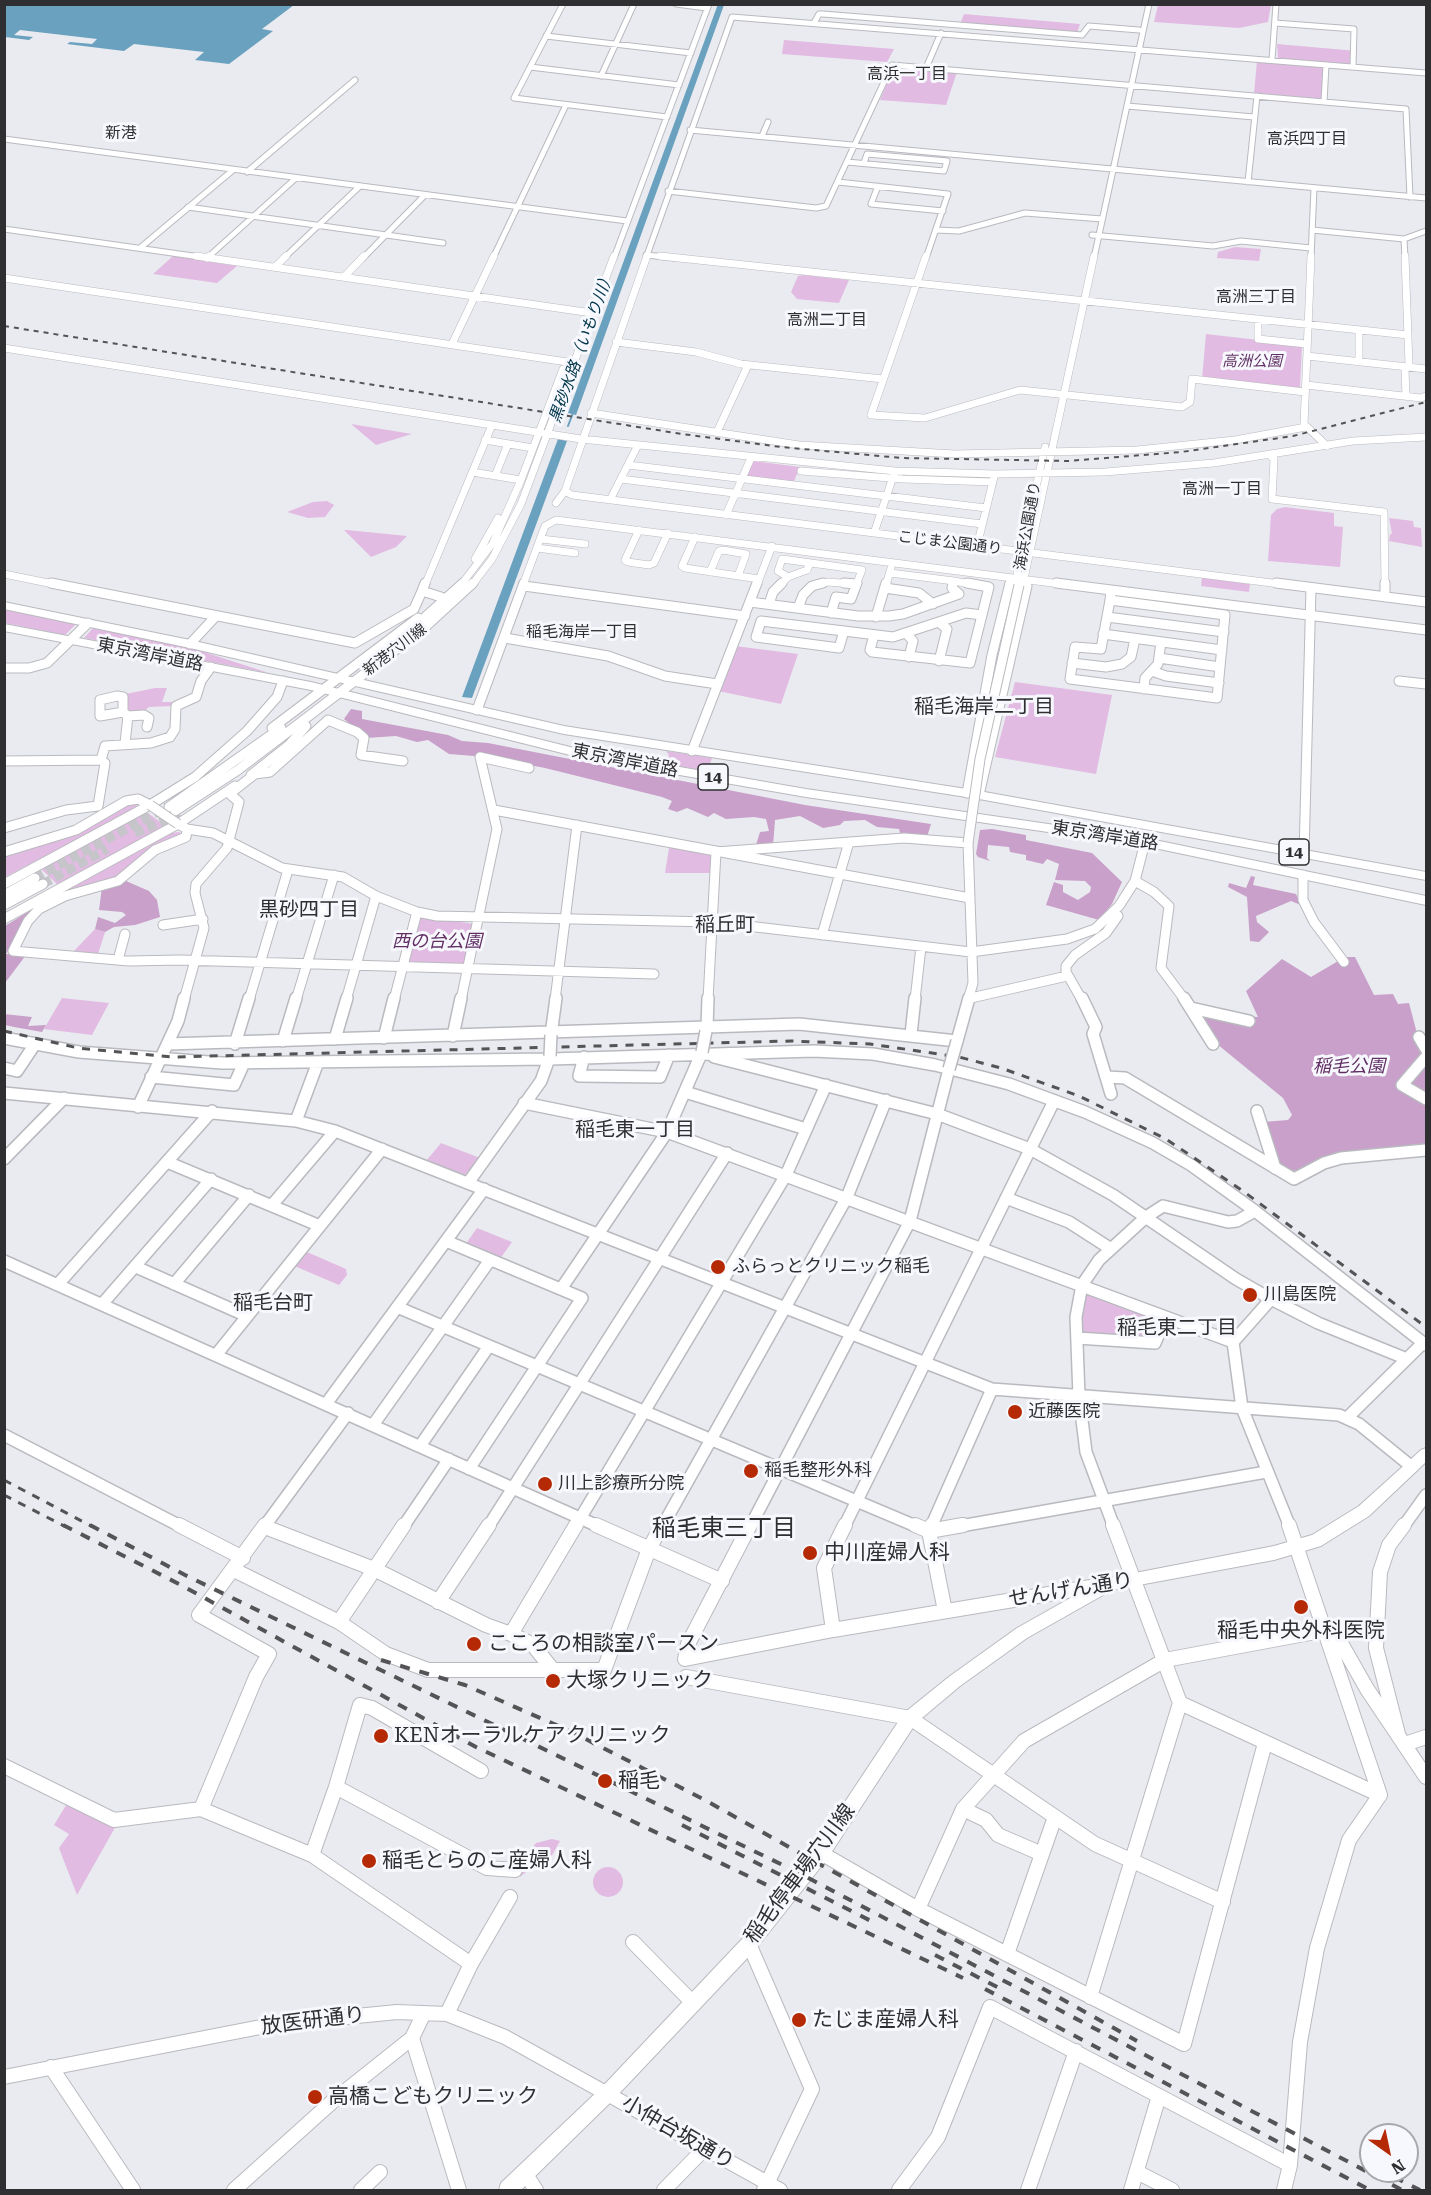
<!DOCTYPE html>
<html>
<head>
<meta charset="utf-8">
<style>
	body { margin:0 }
	#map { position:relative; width:1431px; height:2195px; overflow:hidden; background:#eaebf0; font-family:"Roboto Serif",serif }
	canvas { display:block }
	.frame { position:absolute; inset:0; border:6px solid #2f2f31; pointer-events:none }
	.north { position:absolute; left:1359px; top:2123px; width:60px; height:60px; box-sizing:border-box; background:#f7f8fd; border:2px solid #a7a8ab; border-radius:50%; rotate:147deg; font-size:16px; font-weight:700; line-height:24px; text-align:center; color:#2f2f31 }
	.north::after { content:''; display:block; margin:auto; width:21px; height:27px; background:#b52a05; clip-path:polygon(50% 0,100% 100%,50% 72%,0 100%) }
</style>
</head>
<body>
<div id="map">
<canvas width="1431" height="2195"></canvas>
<div class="frame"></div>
<div class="north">N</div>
</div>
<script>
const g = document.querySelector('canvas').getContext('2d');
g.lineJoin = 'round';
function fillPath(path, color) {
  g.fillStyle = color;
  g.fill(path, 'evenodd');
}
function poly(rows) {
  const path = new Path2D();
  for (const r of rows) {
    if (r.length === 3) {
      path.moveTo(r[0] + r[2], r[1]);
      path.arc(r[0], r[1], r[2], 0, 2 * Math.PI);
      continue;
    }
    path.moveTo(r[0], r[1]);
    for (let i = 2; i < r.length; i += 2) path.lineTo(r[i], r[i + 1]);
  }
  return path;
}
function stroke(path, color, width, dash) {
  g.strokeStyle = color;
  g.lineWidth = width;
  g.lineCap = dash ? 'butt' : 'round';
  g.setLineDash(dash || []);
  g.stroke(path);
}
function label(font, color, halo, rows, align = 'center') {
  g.font = font + ' "Roboto Serif","Noto Sans JP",serif';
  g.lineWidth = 6;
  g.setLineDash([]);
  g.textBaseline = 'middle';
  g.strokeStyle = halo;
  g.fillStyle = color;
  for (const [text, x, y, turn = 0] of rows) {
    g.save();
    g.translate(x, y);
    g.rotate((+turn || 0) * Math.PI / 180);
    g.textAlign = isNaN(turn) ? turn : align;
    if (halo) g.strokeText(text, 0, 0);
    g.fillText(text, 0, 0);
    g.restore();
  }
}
const green = poly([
	[1158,5,1158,4,1271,5,1268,22,1239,28,1154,22],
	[964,14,1080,24,1077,33,960,24],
	[784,40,894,49,887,62,782,54],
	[1277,44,1357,51,1354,65,1278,59],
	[1257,61,1324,68,1322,99,1254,93],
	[894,67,957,72,946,105,880,100],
	[1235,247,1261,249,1259,261,1217,258,1218,252],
	[173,256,237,266,217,283,153,274],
	[803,275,849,280,839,303,797,299,791,292,798,276],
	[1206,334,1302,345,1300,388,1202,379],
	[351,424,412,434,376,445],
	[753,461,800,467,794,481,790,483,746,476],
	[327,501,334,505,325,517,308,518,287,512,313,502],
	[1285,507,1334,513,1334,526,1343,527,1340,567,1268,561,1271,515,1277,509],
	[1389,518,1413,521,1414,527,1421,528,1422,547,1389,541,1390,534,1392,534],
	[344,530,347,530,407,536,396,547,371,557],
	[1202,577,1250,584,1249,592,1201,586],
	[4,609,76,624,65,635,5,623],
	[94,627,204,652,269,673,84,638],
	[735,646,798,654,781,704,718,691],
	[1015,682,1112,695,1096,774,995,757],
	[155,688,167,688,162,702,175,702,173,706,149,707,142,713,127,713,126,694],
	[666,751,712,758,709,767,711,773,665,766,669,755],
	[134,804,139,807,5,877,4,857,73,835,122,806],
	[143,813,148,813,164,825,163,830,58,885,40,868],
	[178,832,185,834,118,879,74,890,71,887,172,833],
	[672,846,713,856,711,873,665,873,669,848],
	[423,916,473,924,464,965,407,963,418,917],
	[95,929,105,932,98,954,74,951],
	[62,998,109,1003,92,1035,44,1029],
	[441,1143,480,1158,464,1176,426,1161],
	[477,1228,512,1242,500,1259,465,1245],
	[307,1252,346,1269,347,1275,339,1285,292,1265,301,1254],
	[1088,1290,1159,1319,1151,1339,1080,1333,1083,1294],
	[68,1802,117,1824,77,1895,59,1848,69,1834,54,1825],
	[552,1839,560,1841,546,1866,533,1866,520,1877,530,1850,536,1843],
	[608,1882,15]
]);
const forest = poly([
	[351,709,362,711,362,719,448,735,462,741,488,743,805,805,931,824,927,837,901,836,899,829,877,827,865,820,844,821,840,825,823,828,800,816,775,820,773,846,755,848,760,832,769,831,766,819,754,817,726,819,714,813,708,817,687,808,677,812,668,809,672,801,662,797,545,768,487,757,449,754,428,740,417,742,396,736,366,738,344,719],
	[992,829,1026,835,1026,840,1092,853,1122,882,1112,904,1099,920,1046,905,1054,882,1063,885,1063,892,1078,900,1090,892,1091,887,1085,881,1055,880,1059,864,1047,859,1043,864,1026,860,1026,855,1010,852,1009,847,988,845,987,858,990,861,978,857,976,854,980,830],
	[1251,876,1255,877,1253,885,1296,894,1301,905,1291,901,1256,916,1257,922,1269,932,1259,942,1250,941,1247,897,1228,887,1229,883,1246,888],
	[126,881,149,891,157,900,160,917,135,925,114,927,105,932,95,929,98,917,115,923,126,915,122,912,99,910,102,887],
	[34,908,6,954,26,955,5,983,5,926],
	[1345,957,1355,957,1374,995,1393,994,1398,1004,1409,1003,1420,1045,1426,1046,1426,1148,1393,1150,1288,1172,1280,1166,1263,1122,1288,1120,1292,1115,1283,1098,1217,1044,1198,1012,1258,1017,1246,991,1282,959,1311,977],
	[4,1014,32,1017,28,1026,46,1025,42,1032,14,1027,5,1025]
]);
const water = poly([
	[5,4,294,4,294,5,262,29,273,31,229,64,195,60,204,52,134,44,124,51,67,44,70,42,92,44,97,39,20,30,14,35,33,37,29,40,5,37],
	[718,4,724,5,576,415,568,413],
	[558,439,567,441,472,698,462,697]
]);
const stream = poly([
	[568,426,573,413]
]);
const minorTunnel = poly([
	[135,833,180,814],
	[35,878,167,807],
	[43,884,107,849]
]);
const minorFar4 = poly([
	[563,4,514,98,667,117],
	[676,4,707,8],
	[814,23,819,14,823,14,1082,35,1089,26,1139,30],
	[1275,23,1354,29,1353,67],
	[546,36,691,53],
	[1272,60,1276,4],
	[530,67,679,85],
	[926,68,941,33],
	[601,76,634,4],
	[1324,102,1326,65],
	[1127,106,1254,117],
	[690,130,1426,198],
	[762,136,768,122],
	[4,139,627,221],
	[847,162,944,171,947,161,867,154,864,163],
	[247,172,355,80],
	[838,182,948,194,926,258],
	[1248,182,1257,96],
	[878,186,871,204,943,211],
	[668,191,816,208,826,206,892,65,1406,109,1410,197],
	[188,207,443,243],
	[4,229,207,258],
	[936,230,959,231,1025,213,1102,219],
	[1312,230,1404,239],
	[1092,235,1213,246,1241,241,1311,248],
	[140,248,233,170],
	[646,255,674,258],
	[207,258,296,178],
	[284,258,360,186],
	[363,258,425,195],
	[493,258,566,105],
	[614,258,709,4],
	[646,258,732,17,1426,73],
	[1094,258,1149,4],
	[1311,258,1314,188],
	[1405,258,1404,239,1426,231]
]);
const minorFar3 = poly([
	[196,256,592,313],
	[647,256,565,491,572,495,1288,585],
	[660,256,1408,335],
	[926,256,871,415,925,418,1020,390,1182,407,1190,402,1192,379,1305,392],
	[1311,256,1304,424,1327,446],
	[1405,256,1409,364,1405,370,1406,396],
	[207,258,209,256],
	[275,267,286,256],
	[344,277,364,256],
	[4,278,574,363],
	[1258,319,1258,339,1307,344],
	[1359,330,1359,362],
	[616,342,696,352,741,364,883,379],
	[452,344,494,256],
	[4,348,581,439,895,471,995,474,1105,472,1214,463,1353,441,1426,437],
	[1307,356,1426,369],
	[1306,385,1421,398,1426,396],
	[591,413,799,445,955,454,1137,450,1235,440,1306,427],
	[717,432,748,365],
	[485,440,533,448],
	[1271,456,1274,459,1272,499,1384,512,1385,585],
	[628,465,986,508],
	[801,471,903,479,993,482],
	[472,472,521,480],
	[495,476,508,444],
	[621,479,982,524],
	[612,496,638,445],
	[556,503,565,491],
	[726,515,751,458],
	[639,530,625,560,628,562,649,565,654,563,668,533],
	[874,533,894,474],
	[695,537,682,566,685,568,759,579],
	[541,539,585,544],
	[978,542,994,477],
	[537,548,575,553],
	[475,559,498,518],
	[810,563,807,570,788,577,778,571,782,559,862,570,856,585],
	[710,572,719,551,723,550,746,554,738,576],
	[890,573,954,581,953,585],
	[4,574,58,585],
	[954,581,975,585],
	[425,585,492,425],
	[461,585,493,543,521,480,563,369],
	[472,585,492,559,521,504,614,256],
	[523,585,545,526,556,520,1068,585],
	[757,585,772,546],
	[780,585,788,577],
	[817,585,827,582,856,584],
	[886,585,891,568],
	[1009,585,1025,574,1094,256],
	[1026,585,1017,573,1045,447]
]);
const minorFar2 = poly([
	[51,583,355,643,414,609,422,591,441,597],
	[844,583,856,584],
	[1056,583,1426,630],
	[1276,583,1426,602],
	[1385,583,1385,597],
	[524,586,745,616],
	[885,588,919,593,933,604],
	[422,591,425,583],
	[1110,600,1225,615,1217,698,1070,679,1075,647,1101,649,1110,600],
	[1110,600,1111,590],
	[750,602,858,616,889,616,903,614,959,594,952,588,953,583],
	[769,604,773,592,782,583],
	[798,608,803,595,812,586,823,583],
	[831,613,836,597,851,599,857,583],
	[876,617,886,583],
	[1107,617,1224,632],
	[761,621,844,631,839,648,756,637,761,621],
	[939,622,947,629,939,661],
	[415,626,463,583],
	[844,631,893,637,966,613,982,615],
	[906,633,913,641,909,657],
	[1103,634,1222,650],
	[874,635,870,650,872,652,970,663,989,587,967,583],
	[505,638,608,656,665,676,717,684],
	[190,644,216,616],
	[1159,658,1220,667],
	[1072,663,1106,667,1122,664,1131,657,1135,639],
	[4,668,29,668,47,663,88,623],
	[1152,671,1166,676,1219,683],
	[1399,681,1426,684],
	[1144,689,1145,678,1158,664,1161,642],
	[117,696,123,697,123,712,100,716,100,700,117,696],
	[477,710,524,583],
	[123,712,128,716,125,743],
	[128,716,144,715,149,718,147,727],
	[272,728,418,618],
	[692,751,757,583],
	[4,761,101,760],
	[251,775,289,745,306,726],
	[967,793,992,655,1010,583],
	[979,795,1027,586,1025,583],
	[169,807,281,728],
	[494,810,970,898],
	[175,811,238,770,423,629,473,583],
	[178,824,187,829,213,833,282,868,343,877,376,896,417,912,437,916,713,922,971,952,1067,939,1095,929,1119,906,1135,881,1145,842],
	[4,828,66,810,98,806,105,763,101,760,105,746,151,743,170,737,175,729,176,706,196,697,201,681,211,667],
	[187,829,186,837,155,850,118,881,65,896,39,909,28,921,13,951,129,961,181,960,654,974],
	[4,852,76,830,126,801,138,799,150,805],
	[1304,854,1311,588],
	[1303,875,1303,900,1314,922,1344,962],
	[1135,881,1154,892,1169,906,1161,968,1185,1000],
	[4,884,150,805,195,777,247,731,277,697,283,681],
	[4,895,35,878],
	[4,905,43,884],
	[4,919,178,824,235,786],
	[163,925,203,919],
	[822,935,849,842],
	[118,960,125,934],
	[971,998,1067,976],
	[184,1000,204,928,195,893,196,884,227,848,239,802,231,795,232,792,255,774,270,772,328,720,357,732,364,738,361,755,403,761],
	[249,1000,288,870],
	[296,1000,334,875],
	[346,1000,376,896],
	[394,1000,417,912],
	[461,1000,497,829,480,757,529,768],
	[555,1000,577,825],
	[708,1000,716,852,904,838,968,843,973,983,968,1000],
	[915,1000,921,947],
	[1082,1000,1066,972,1066,966,1075,955,1106,933,1118,916]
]);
const minorFar1 = poly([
	[1082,998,1096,1027,1093,1034,1111,1094],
	[1184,998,1213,1044],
	[1191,1008,1249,1021],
	[707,1027,708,998],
	[707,1027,799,1024,957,1041,969,998],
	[706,1031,707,1027],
	[911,1034,915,998],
	[551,1035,556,998],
	[453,1036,461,998],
	[1419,1037,1426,1049],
	[4,1038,79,1052,222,1063,550,1059,814,1051,873,1054,935,1065,1009,1084,1085,1112,1153,1143,1191,1165,1255,1211,1426,1345],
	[384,1038,394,998],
	[335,1039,347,998],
	[283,1041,296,998],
	[168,1044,707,1027],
	[235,1044,249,998],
	[584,1057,579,1076,660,1077,669,1055],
	[714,1057,937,1114,1030,1149,1113,1195,1236,1279,1271,1299,1318,1323,1407,1359],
	[1426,1057,1402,1085,1426,1099],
	[4,1068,17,1071,35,1044],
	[151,1077,234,1085,244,1063],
	[1107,1077,1125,1078,1294,1179,1324,1163,1341,1158,1426,1150],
	[685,1092,806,1129],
	[4,1093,296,1121,335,1131,992,1389,1339,1415,1359,1424,1412,1467],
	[524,1103,667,1132,1233,1342],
	[138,1107,178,1021,184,998],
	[1257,1111,1275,1168],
	[296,1121,318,1062],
	[4,1159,64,1098],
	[167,1162,320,1226],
	[468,1183,541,1081,550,1056],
	[1006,1198,1069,1222,1111,1249],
	[272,1205,335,1131],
	[446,1241,582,1298,469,1469],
	[4,1261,600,1527],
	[136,1267,247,1316],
	[59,1283,212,1111],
	[174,1284,249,1195],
	[561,1289,667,1132,702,1052],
	[1271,1299,1233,1342,1242,1408,1290,1527],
	[103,1303,211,1179],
	[397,1307,918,1527],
	[1077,1338,1155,1343,1166,1317],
	[216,1355,382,1149],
	[326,1404,484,1189],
	[1348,1417,1423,1343],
	[373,1425,490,1260],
	[4,1435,182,1527],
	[420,1446,489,1346],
	[264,1527,348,1413],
	[403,1527,449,1459],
	[488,1527,727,1153],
	[575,1527,786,1175,826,1085],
	[662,1527,847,1197,886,1100],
	[750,1527,910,1221,949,1069],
	[844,1527,1054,1101],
	[931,1527,992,1389],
	[955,1527,1266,1472],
	[1114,1527,1086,1452,1079,1396,1076,1317,1082,1285,1099,1260,1146,1217,1163,1206,1228,1222,1237,1221,1255,1211],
	[1403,1527,1426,1495]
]);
const minor = poly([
	[179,1525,243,1558],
	[265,1525,199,1615,269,1654,256,1677,201,1809,312,1855,471,1964],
	[596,1525,722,1581],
	[750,1525,688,1644,685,1659,833,1630,1103,1585],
	[915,1525,929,1531,963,1525],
	[932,1525,929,1531,945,1611],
	[265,1527,374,1569,486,1625,511,1634,533,1645,553,1670],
	[234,1570,339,1622,386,1654,428,1670,604,1670,649,1549,662,1525],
	[438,1602,489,1525],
	[339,1622,404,1525],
	[1326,1625,1338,1638,1367,1689,1426,1777],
	[833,1630,824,1568,845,1525],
	[511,1634,576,1525],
	[686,1677,910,1718,1095,1844,1223,1902],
	[1180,1703,1380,1795],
	[1398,1734,1376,1648,1380,1572,1389,1545,1404,1525],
	[1405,1744,1426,1737],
	[4,1766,114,1820,201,1809],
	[336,1787,360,1705,372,1708,481,1771],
	[963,1809,986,1820,998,1835,1042,1854],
	[821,1853,918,1909,1184,2044,1265,1743],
	[312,1855,336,1787,487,1868,515,1870],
	[918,1909,963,1809,1024,1741,1165,1660,1326,1630],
	[633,1942,693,2003],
	[749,1944,812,2089,764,2190],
	[1007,1954,1055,1817],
	[1090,1997,1180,1703,1113,1525],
	[447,2014,471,1964,510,1897],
	[412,2038,459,2190],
	[51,2067,133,2190],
	[4,2077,276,2024,397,2012,447,2014,505,2037,780,2190],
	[1137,2172,1172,2190],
	[525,2173,536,2190],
	[234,2190,333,2101,412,2038,424,2013],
	[361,2190,380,2172],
	[664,2190,704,2149],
	[899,2190,938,2137,990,2007,1290,2165],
	[1028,2190,1076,2051],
	[1131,2190,1159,2096],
	[1284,2190,1290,2165,1300,2042,1317,1948,1349,1840,1380,1795,1289,1525]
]);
const major = poly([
	[1426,1448,1426,1462,1369,1516,1321,1546,1274,1560,1112,1590,1027,1638,960,1686,916,1723,827,1859,755,1950,614,2099,521,2190,499,2190,501,2183,602,2087,743,1938,815,1847,904,1713,950,1676,1017,1628,1104,1579,1274,1546,1312,1535,1359,1506,1421,1450,1426,1448]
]);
const highway = poly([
	[4,602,190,640,564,726,979,791,1426,872,1426,880,979,799,564,734,190,648,4,609,4,602],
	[4,624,311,682,582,750,806,789,1145,838,1426,896,1426,905,1145,846,806,797,582,758,311,690,4,631,4,624]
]);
const railFar2 = poly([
	[4,326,682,434,781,447,902,458,1068,461,1181,452,1293,436,1426,402]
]);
const railFar1 = poly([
	[4,1031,78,1048,173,1057,791,1041,870,1044,959,1057,1001,1068,1079,1096,1166,1139,1243,1191,1426,1327],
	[4,1480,93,1527],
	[4,1495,66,1527]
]);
const rail = poly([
	[63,1525,179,1584,476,1747,963,1978],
	[90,1525,185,1575,795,1871,1402,2190],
	[381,1660,465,1685,572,1732,703,1799,1137,2041],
	[682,1825,871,1921],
	[935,1955,999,1988],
	[985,1989,1370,2190],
	[1394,2177,1420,2190]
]);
const minorBridgeFar1 = poly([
	[150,805,178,824],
	[968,843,980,759,1019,585]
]);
const minorBridge = poly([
	[702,1052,706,1031],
	[550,1056,551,1035],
	[949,1069,957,1041]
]);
const markers = [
	[718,1267,8,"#b52a05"],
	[1250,1295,8,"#b52a05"],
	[1015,1412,8,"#b52a05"],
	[751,1471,8,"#b52a05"],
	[545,1484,8,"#b52a05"],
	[810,1553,8,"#b52a05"],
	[1301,1607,8,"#b52a05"],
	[474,1644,8,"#b52a05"],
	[553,1681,8,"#b52a05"],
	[381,1736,8,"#b52a05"],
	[605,1781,8,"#b52a05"],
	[369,1861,8,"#b52a05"],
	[799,2020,8,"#b52a05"],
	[315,2097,8,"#b52a05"]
];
const farParknames = [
	["高洲公園",1252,362]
];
const farStreetnames = [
	["海浜公園通り",1028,526,-80],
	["こじま公園通り",950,543,7],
	["新港穴川線",395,650,-37]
];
const farNeighbourhoodnames = [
	["高浜一丁目",907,74],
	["新港",121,133],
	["高浜四丁目",1307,139],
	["高洲三丁目",1256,297],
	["高洲二丁目",827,320],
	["高洲一丁目",1222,489],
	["稲毛海岸一丁目",582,632]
];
const farWaternames = [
	["黒砂水路（いもり川）",582,347,-70]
];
const shields = [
	[713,777,30],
	[1294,852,30]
];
const shieldNames = [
	["14",713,777],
	["14",1294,852]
];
const streetNames = [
	["東京湾岸道路",150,655,11],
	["東京湾岸道路",625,761,11],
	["東京湾岸道路",1105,836,9]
];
const parkNames = [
	["西の台公園",437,942],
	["稲毛公園",1349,1067]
];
const poiNames = [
	["ふらっとクリニック稲毛",732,1267],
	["川島医院",1264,1295],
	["近藤医院",1028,1412],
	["稲毛整形外科",764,1471],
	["川上診療所分院",558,1484]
];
const neighbourhoodNames = [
	["稲毛海岸二丁目",984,707],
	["黒砂四丁目",309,910],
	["稲丘町",725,925],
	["稲毛東一丁目",635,1130],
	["稲毛台町",273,1303],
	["稲毛東二丁目",1177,1328]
];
const nearPoinames = [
	["中川産婦人科",824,1553],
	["稲毛中央外科医院",1301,1631,"center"],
	["こころの相談室パースン",488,1644],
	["大塚クリニック",566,1681],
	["KENオーラルケアクリニック",394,1736],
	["稲毛",618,1781],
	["稲毛とらのこ産婦人科",382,1861],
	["たじま産婦人科",812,2020],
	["高橋こどもクリニック",328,2097]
];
const nearStreetnames = [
	["せんげん通り",1071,1590,-9],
	["稲毛停車場穴川線",800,1874,-53],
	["放医研通り",313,2021,-7],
	["小仲台坂通り",678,2133,30]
];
const nearNeighbourhoodnames = [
	["稲毛東三丁目",724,1529]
];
fillPath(green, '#e2bbe3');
fillPath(forest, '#c8a0ca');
fillPath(water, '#6aa1bf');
stroke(stream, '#6aa1bf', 2);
stroke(minorTunnel, '#c5c5ca', 9, [9, 4.5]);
stroke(minorFar4, '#b9babf', 7);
stroke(minorFar3, '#b9babf', 8);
stroke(minorFar2, '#b9babf', 11);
stroke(minorFar1, '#b9babf', 14);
stroke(minor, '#b9babf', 16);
stroke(major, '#b9babf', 2);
stroke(highway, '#b9babf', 2);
stroke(minorFar4, '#fff', 5);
stroke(minorFar3, '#fff', 7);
stroke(minorFar2, '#fff', 9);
stroke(minorFar1, '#fff', 11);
stroke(minor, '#fff', 14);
fillPath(major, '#fff');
fillPath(highway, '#fff');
stroke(railFar2, '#545457', 2, [5, 5]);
stroke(railFar1, '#545457', 3, [8, 8]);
stroke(rail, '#545457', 4, [10, 10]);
stroke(minorBridgeFar1, '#b9babf', 11, []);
stroke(minorBridge, '#b9babf', 14, []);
stroke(minorBridgeFar1, '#fff', 9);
stroke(minorBridge, '#fff', 11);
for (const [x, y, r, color] of markers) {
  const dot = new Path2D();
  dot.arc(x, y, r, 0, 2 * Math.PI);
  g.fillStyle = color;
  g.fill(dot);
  stroke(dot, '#f7f8fd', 2);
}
label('italic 15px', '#612f64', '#f7f8fd', farParknames);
label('15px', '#2f2f31', '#f7f8fd', farStreetnames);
label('16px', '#2f2f31', '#f7f8fd', farNeighbourhoodnames);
label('italic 16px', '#013449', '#f7f8fd', farWaternames);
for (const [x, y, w] of shields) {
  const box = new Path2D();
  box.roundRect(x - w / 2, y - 13, w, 26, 4.5);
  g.fillStyle = '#f7f8fd';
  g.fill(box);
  stroke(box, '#2f2f31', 1.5);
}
label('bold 16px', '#2f2f31', null, shieldNames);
label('18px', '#2f2f31', '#f7f8fd', streetNames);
label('italic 18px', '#612f64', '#f7f8fd', parkNames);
label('18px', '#2f2f31', '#f7f8fd', poiNames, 'left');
label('20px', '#2f2f31', '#f7f8fd', neighbourhoodNames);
label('21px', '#2f2f31', '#f7f8fd', nearPoinames, 'left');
label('21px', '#2f2f31', '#f7f8fd', nearStreetnames);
label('24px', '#2f2f31', '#f7f8fd', nearNeighbourhoodnames);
</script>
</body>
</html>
